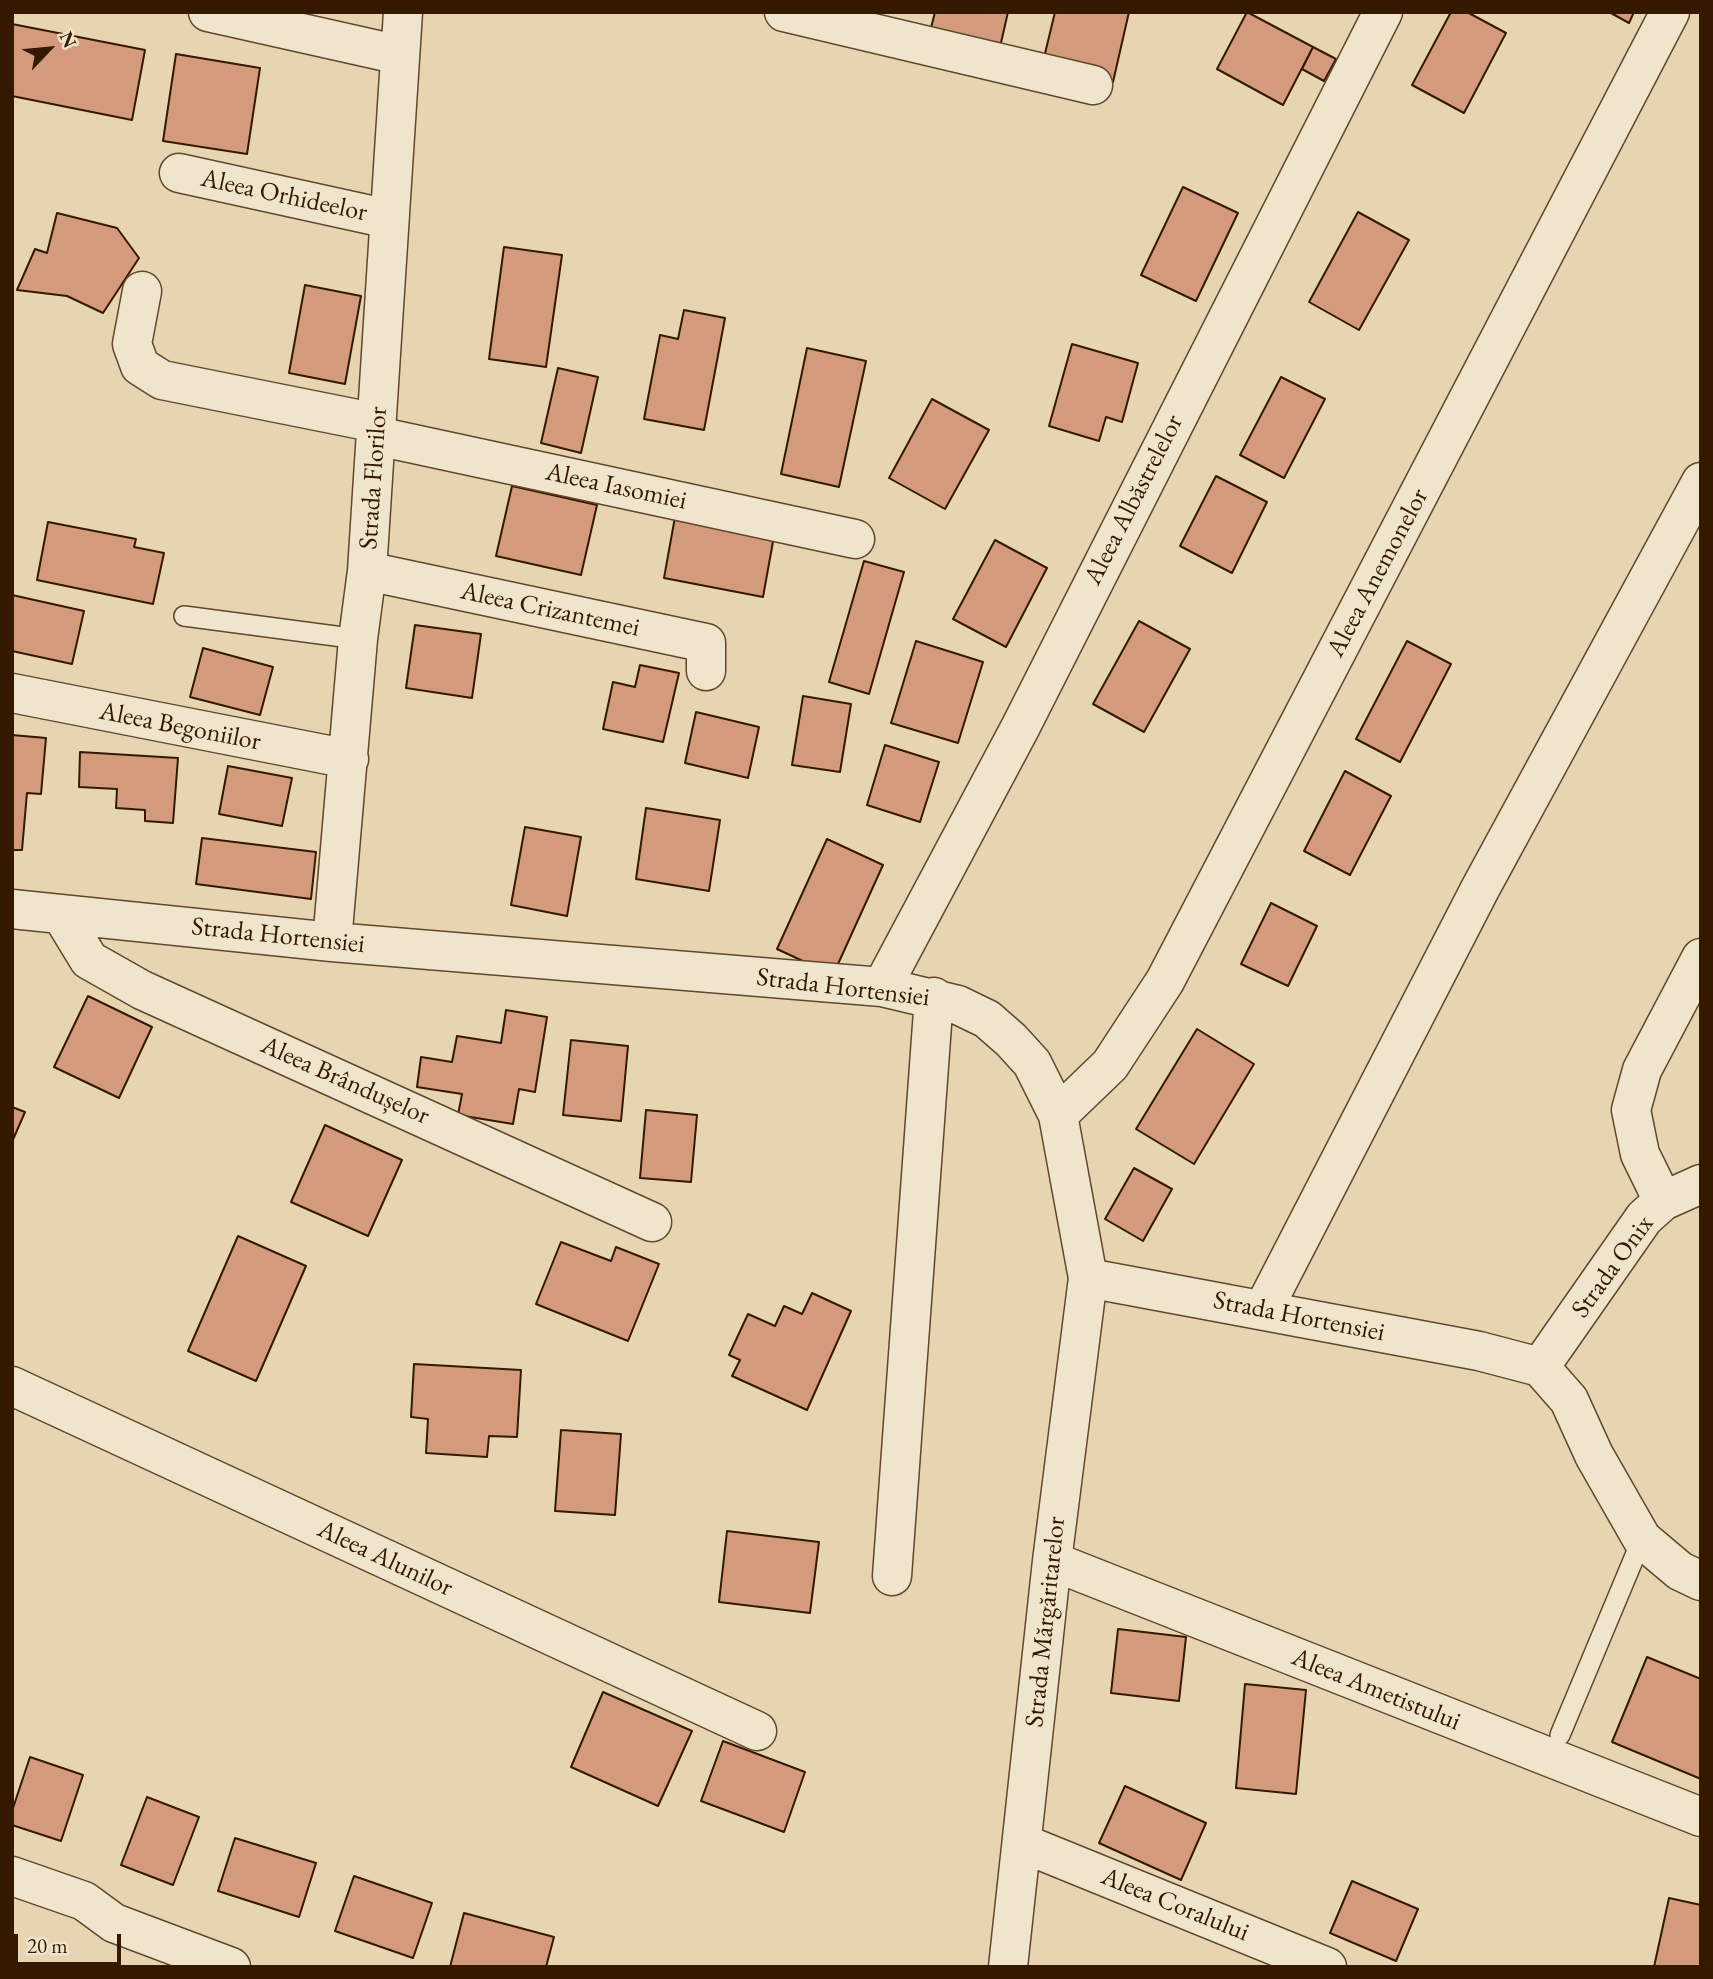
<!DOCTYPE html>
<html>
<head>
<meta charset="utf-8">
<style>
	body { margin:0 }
	#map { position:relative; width:1713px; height:1979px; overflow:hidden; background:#e7d5b1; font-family:"EB Garamond",serif }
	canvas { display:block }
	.frame { position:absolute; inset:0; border:14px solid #341800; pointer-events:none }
	.north { position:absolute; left:14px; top:14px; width:70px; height:70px; -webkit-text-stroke:5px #efe4cc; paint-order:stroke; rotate:64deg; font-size:19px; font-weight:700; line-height:28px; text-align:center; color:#341800 }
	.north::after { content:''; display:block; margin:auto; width:24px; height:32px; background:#341800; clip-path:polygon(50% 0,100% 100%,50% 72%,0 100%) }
	.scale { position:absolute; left:14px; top:1934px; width:107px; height:32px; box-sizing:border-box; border:4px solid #341800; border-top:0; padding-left:9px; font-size:21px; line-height:24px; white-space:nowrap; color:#341800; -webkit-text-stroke:5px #efe4cc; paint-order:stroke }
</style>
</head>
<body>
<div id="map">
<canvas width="1713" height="1979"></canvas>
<div class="frame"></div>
<div class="north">N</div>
<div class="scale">20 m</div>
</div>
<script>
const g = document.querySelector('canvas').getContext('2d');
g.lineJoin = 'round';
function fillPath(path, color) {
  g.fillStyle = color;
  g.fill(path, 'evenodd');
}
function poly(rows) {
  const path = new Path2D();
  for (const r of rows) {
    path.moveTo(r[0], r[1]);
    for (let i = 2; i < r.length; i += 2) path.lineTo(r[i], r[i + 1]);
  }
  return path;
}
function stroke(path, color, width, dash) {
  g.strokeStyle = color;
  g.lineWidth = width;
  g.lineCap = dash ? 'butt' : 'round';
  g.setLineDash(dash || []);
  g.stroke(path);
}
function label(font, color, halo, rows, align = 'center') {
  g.font = font + ' "EB Garamond",serif';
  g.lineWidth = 5;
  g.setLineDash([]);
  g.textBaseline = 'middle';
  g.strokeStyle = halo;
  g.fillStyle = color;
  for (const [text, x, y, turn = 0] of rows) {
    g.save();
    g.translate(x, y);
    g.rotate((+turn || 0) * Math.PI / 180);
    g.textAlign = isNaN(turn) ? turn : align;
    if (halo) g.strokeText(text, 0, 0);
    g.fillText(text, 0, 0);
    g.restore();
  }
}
const building = poly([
	[935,12,1008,12,998,56,928,40,935,12],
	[1055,12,1129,12,1113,82,1042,66,1055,12],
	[1247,12,1313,47,1283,105,1217,69,1247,12],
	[1451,12,1467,12,1506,33,1464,113,1412,85,1451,12],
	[1609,12,1634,12,1629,23,1609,12],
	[12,24,145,50,132,120,12,96,12,24],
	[1313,47,1336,59,1324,81,1302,69,1313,47],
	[176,54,260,68,247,154,163,141,176,54],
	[1183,187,1238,213,1196,301,1141,275,1183,187],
	[1358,212,1409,240,1359,330,1309,302,1358,212],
	[57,213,117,228,139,258,103,313,67,296,17,290,35,249,47,253,57,213],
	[504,247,562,255,546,367,489,359,504,247],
	[305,285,361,296,345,384,289,373,305,285],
	[684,310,725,318,704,430,644,419,660,335,678,339,684,310],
	[1072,344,1138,363,1122,422,1106,417,1099,441,1049,426,1072,344],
	[807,348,866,361,839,487,781,474,807,348],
	[558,368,598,377,581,453,541,443,558,368],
	[1281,377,1325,399,1284,478,1240,455,1281,377],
	[932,399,989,430,945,509,889,478,932,399],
	[1216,476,1267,502,1232,573,1180,546,1216,476],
	[512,486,597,505,581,575,496,556,512,486],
	[675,517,774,536,763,597,664,578,675,517],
	[48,522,136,539,134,547,164,553,153,604,37,580,48,522],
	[995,540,1047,568,1006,647,953,619,995,540],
	[864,561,904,572,869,694,829,682,864,561],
	[12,595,84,611,72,664,12,651,12,595],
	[1139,621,1190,649,1144,732,1093,704,1139,621],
	[415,625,481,634,472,698,406,688,415,625],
	[916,641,983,662,958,743,891,723,916,641],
	[1407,641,1451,664,1400,762,1356,739,1407,641],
	[203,648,273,667,260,715,190,697,203,648],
	[640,665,679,673,663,742,603,729,613,682,635,687,640,665],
	[803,696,851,704,840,772,792,765,803,696],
	[696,712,759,727,748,778,685,763,696,712],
	[12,735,46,738,41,794,27,793,22,850,12,850,12,735],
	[885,745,939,762,920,822,867,805,885,745],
	[80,752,178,758,173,823,145,821,145,810,116,808,117,789,79,787,80,752],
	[228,766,292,778,282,826,219,814,228,766],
	[1345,771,1391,796,1350,875,1304,851,1345,771],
	[646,808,720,820,709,891,636,879,646,808],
	[525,827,581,837,567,916,511,905,525,827],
	[202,838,316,852,311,899,196,884,202,838],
	[827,839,883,865,833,975,777,949,827,839],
	[1271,903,1317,926,1288,986,1241,964,1271,903],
	[88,996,152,1027,119,1098,54,1067,88,996],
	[506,1010,547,1017,535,1092,519,1089,513,1124,458,1115,462,1094,417,1087,421,1057,452,1062,457,1036,501,1043,506,1010],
	[1197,1029,1254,1064,1194,1164,1136,1129,1197,1029],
	[571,1040,628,1046,621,1121,563,1115,571,1040],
	[12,1107,25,1112,12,1142,12,1107],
	[646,1110,697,1115,691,1182,640,1178,646,1110],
	[325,1125,402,1160,368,1236,291,1202,325,1125],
	[1134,1168,1172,1189,1143,1241,1105,1219,1134,1168],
	[238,1236,306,1266,256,1381,188,1351,238,1236],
	[561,1242,611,1261,616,1247,659,1264,628,1341,536,1304,561,1242],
	[812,1293,851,1311,807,1410,732,1376,740,1360,729,1355,748,1314,775,1326,784,1306,802,1314,812,1293],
	[414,1364,521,1370,517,1437,489,1436,487,1457,426,1453,428,1419,411,1417,414,1364],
	[561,1430,621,1434,615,1515,555,1511,561,1430],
	[727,1531,819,1542,810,1613,719,1602,727,1531],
	[1118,1629,1186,1637,1179,1701,1111,1693,1118,1629],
	[1647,1657,1701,1679,1701,1779,1612,1742,1647,1657],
	[1245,1684,1306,1690,1296,1794,1236,1788,1245,1684],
	[603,1692,692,1731,658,1806,571,1767,603,1692],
	[723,1741,805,1772,784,1832,701,1801,723,1741],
	[30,1757,83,1775,61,1841,12,1825,12,1811,30,1757],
	[1125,1786,1206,1823,1181,1880,1099,1843,1125,1786],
	[147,1797,199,1817,173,1885,121,1865,147,1797],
	[235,1838,316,1863,299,1917,218,1891,235,1838],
	[354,1876,432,1903,413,1958,335,1931,354,1876],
	[1352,1881,1418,1909,1396,1961,1330,1933,1352,1881],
	[1669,1898,1701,1905,1701,1967,1654,1967,1669,1898],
	[464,1913,554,1937,546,1967,450,1967,464,1913]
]);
const service = poly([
	[184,616,358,639],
	[1560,1735,1642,1539]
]);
const minor = poly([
	[208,12,400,55],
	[784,12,1093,85],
	[179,173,389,219],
	[142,291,132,344,140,366,162,380,377,423],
	[377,436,855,539],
	[367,571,706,643,706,671],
	[12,693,349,759],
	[12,909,332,942,882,987,958,1005,987,1019,1011,1040,1032,1063,1058,1115,1088,1278,1052,1561,1008,1967],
	[61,914,89,960,142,990,652,1222],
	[332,942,358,639,367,571,403,12],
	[882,987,1020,728,1383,12],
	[1058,1115,1110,1065,1165,981,1670,12],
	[1663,1201,1640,1154,1631,1110,1642,1070,1701,958],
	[1088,1278,1479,1351,1540,1367,1569,1400,1594,1455,1642,1539,1680,1571,1701,1581],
	[1263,1310,1480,889,1701,482],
	[1540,1367,1644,1218,1663,1201,1701,1184],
	[12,1386,757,1731],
	[1052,1561,1701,1817],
	[892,1576,934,997],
	[1022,1843,1327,1967],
	[12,1876,84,1901,114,1923,231,1967]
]);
const streetNames = [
	["Aleea Orhideelor",284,196,12],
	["Strada Florilor",374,478,-86],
	["Aleea Iasomiei",616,487,12],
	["Aleea Albăstrelelor",1134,500,-63],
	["Aleea Anemonelor",1378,573,-62],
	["Aleea Crizantemei",550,610,12],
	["Aleea Begoniilor",180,727,11],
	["Strada Hortensiei",278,936,6],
	["Strada Hortensiei",843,988,7],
	["Aleea Brândușelor",345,1081,24],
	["Strada Onix",1613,1267,-54],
	["Strada Hortensiei",1299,1317,11],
	["Aleea Alunilor",385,1559,25],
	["Strada Mărgăritarelor",1046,1622,-84],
	["Aleea Ametistului",1376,1690,22],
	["Aleea Coralului",1175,1905,22]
];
fillPath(building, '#d39b7b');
stroke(building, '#341800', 2);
stroke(service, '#61472c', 22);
stroke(minor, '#61472c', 41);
stroke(service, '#efe4cc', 19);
stroke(minor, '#efe4cc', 38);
label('26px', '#341800', '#efe4cc', streetNames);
</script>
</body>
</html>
